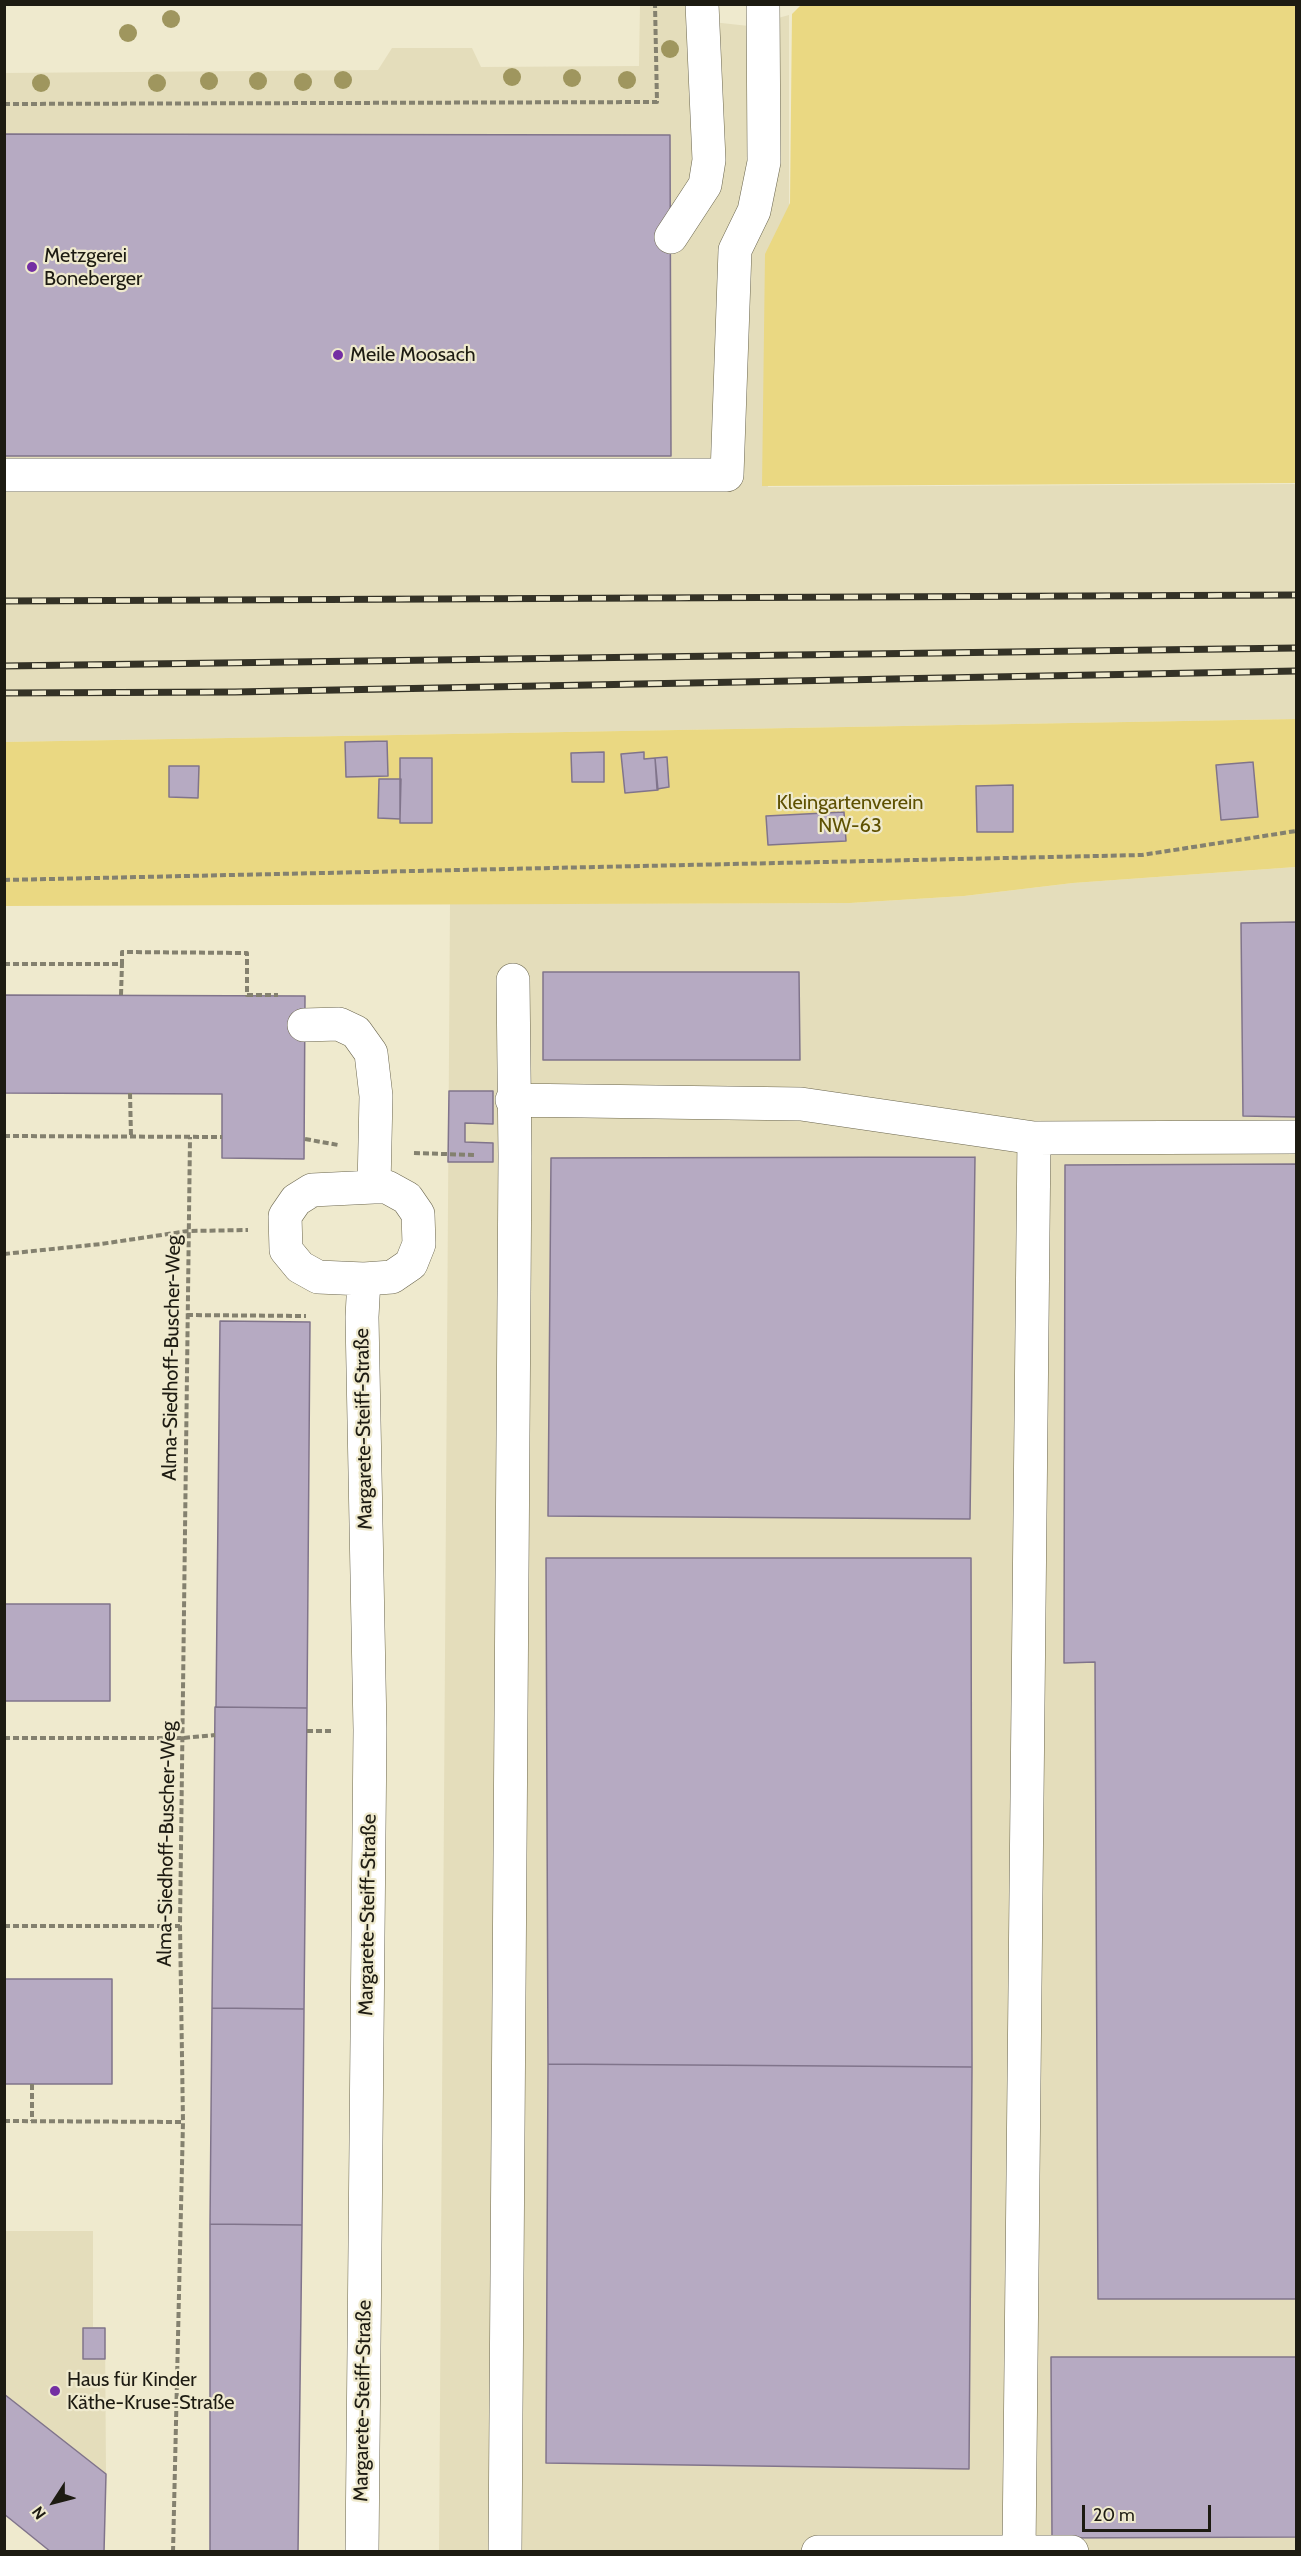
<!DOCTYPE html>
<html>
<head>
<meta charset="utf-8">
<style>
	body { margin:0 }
	#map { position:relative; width:1301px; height:2556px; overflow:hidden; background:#efeace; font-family:Cabin,sans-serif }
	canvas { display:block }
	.frame { position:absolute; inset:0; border:6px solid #1d1b12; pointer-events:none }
	.north { position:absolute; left:24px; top:2472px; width:60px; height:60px; -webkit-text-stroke:4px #efeace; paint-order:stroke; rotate:234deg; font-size:16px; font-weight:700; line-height:24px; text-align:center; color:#1d1b12 }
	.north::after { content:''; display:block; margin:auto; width:21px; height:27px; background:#1d1b12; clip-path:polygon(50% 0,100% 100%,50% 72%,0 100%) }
	.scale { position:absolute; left:1082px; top:2505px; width:129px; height:27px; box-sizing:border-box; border:3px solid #1d1b12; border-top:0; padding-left:8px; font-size:18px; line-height:21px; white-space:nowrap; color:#1d1b12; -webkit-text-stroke:4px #efeace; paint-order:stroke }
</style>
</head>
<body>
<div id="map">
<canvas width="1301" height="2556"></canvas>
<div class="frame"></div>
<div class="north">N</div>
<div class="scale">20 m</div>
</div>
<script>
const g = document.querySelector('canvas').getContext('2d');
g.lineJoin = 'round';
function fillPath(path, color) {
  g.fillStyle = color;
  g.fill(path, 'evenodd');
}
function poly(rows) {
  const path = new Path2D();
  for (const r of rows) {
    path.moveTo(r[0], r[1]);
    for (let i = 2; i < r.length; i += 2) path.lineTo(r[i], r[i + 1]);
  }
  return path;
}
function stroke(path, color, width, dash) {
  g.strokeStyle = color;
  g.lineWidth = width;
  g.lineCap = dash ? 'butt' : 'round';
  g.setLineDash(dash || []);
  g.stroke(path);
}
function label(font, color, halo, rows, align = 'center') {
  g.font = font + ' Cabin,sans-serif';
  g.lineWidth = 4.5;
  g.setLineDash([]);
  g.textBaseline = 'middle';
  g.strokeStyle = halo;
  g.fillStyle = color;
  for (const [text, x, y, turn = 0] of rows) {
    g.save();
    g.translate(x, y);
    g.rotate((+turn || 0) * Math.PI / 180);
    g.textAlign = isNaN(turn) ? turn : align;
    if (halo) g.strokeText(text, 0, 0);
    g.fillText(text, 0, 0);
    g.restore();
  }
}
const built = poly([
	[640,5,686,5,712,22,749,26,789,15,789,214,767,259,768,487,1296,484,1296,719,5,742,4,73,378,70,392,48,472,48,481,67,639,66],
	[1296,867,1296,2551,439,2552,450,904,850,903,964,896,1073,883],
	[4,2231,93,2231,93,2327,105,2328,106,2474,5,2514]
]);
const green = poly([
	[802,4,1296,5,1296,483,762,486,765,254,790,203,792,14],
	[1296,719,1296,867,1073,883,964,896,850,903,5,906,4,742]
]);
const building = poly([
	[4,134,670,135,671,456,4,456,4,134],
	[387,741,388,776,346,777,345,742,387,741],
	[604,752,604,782,572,782,571,753,604,752],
	[644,752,644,759,655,758,658,790,625,793,621,754,644,752],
	[667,757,669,787,657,789,655,758,667,757],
	[400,758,432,758,432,823,400,823,400,758],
	[1253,762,1258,817,1221,820,1216,765,1253,762],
	[169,766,199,766,198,798,169,797,169,766],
	[379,779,401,779,400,819,378,818,379,779],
	[1013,785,1013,832,977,832,976,786,1013,785],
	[844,812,846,841,768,845,766,816,844,812],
	[1296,922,1296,1117,1243,1116,1241,923,1296,922],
	[543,972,799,972,800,1060,543,1060,543,972],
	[4,995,305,996,304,1159,222,1158,222,1094,4,1093,4,995],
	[449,1091,493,1091,493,1124,465,1123,465,1142,493,1143,493,1162,448,1162,449,1091],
	[975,1157,970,1519,548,1516,551,1158,975,1157],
	[1296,1164,1296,2299,1098,2299,1095,1662,1064,1663,1065,1165,1296,1164],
	[220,1321,310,1322,307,1708,216,1707,220,1321],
	[546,1558,971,1558,972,2067,548,2064,546,1558],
	[4,1604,110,1604,110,1701,4,1701,4,1604],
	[215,1707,307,1708,304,2009,212,2008,215,1707],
	[4,1979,112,1979,112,2084,4,2084,4,1979],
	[212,2008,304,2009,302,2225,210,2224,212,2008],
	[548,2064,972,2067,969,2469,546,2463,548,2064],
	[210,2224,302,2225,298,2552,210,2552,210,2224],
	[83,2328,105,2328,105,2359,83,2359,83,2328],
	[1051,2357,1296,2357,1296,2537,1052,2538,1051,2357],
	[4,2394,106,2474,104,2552,51,2552,4,2514,4,2394]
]);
const path = poly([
	[49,6,49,4],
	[4,104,657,102,655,4],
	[4,880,1142,855,1296,831],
	[4,964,122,964,122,952,247,953,247,995,278,995],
	[121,995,122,964],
	[130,1093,131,1136],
	[4,1136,222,1137],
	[305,1139,338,1145],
	[414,1153,475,1155],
	[4,1254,101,1244,188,1231,248,1230],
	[187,1315,306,1316],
	[307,1731,333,1731],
	[4,1738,183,1738,215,1735],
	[4,1926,180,1926],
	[32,2084,32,2121],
	[4,2121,183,2122],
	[173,2552,183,2122,180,1926,190,1137]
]);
const minor = poly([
	[671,237,705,185,709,160,702,4],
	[4,475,727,475,735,250,754,211,764,162,763,4],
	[304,1025,339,1024,356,1032,371,1053,376,1096,374,1187],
	[512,1100,801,1104,1034,1138,1296,1137],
	[374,1187,387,1187,407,1198,418,1214,419,1244,411,1264,392,1277,364,1279,318,1277,300,1267,286,1250,285,1216,296,1200,312,1190,374,1187],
	[1019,2551,1034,1138],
	[362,2552,370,1730,362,1317,364,1279],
	[505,2552,515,1156,513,980],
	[818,2552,1072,2552]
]);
const rail = poly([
	[4,601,1296,595],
	[4,666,1296,648],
	[4,693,235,692,1296,671]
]);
const trees = [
	[171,19],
	[128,33],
	[670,49],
	[512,77],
	[572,78],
	[343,80],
	[627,80],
	[209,81],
	[258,81],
	[303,82],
	[41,83],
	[157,83]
];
const markers = [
	[32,267,6,"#742fa3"],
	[338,355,6,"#742fa3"],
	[55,2391,6,"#742fa3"]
];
const poiNames = [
	["Metzgerei",44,256],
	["Boneberger",44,279],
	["Meile Moosach",350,355],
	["Haus für Kinder",67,2380],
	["Käthe-Kruse-Straße",67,2403]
];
const parkNames = [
	["Kleingartenverein",850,803],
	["NW-63",850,826]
];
const streetNames = [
	["Alma-Siedhoff-Buscher-Weg",172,1358,-89],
	["Margarete-Steiff-Straße",364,1429,-91],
	["Alma-Siedhoff-Buscher-Weg",167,1844,-89],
	["Margarete-Steiff-Straße",368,1915,-89],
	["Margarete-Steiff-Straße",363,2401,-89]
];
fillPath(built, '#e4ddbb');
fillPath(green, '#ead882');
fillPath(building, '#b6aac2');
stroke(building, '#80748b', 1.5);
stroke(minor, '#6b664e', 34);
stroke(path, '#84816f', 4, [6, 3]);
stroke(minor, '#fff', 33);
stroke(rail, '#343226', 7);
stroke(rail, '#efeace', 4.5, [14]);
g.fillStyle = '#9f965e';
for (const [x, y] of trees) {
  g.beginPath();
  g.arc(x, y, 9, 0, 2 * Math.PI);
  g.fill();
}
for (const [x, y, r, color] of markers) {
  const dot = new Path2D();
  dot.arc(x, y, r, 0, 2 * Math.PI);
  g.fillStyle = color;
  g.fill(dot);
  stroke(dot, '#efeace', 2);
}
label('20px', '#1d1b12', '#efeace', poiNames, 'left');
label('20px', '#5e5102', '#efeace', parkNames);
label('20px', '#1d1b12', '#efeace', streetNames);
</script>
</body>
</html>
